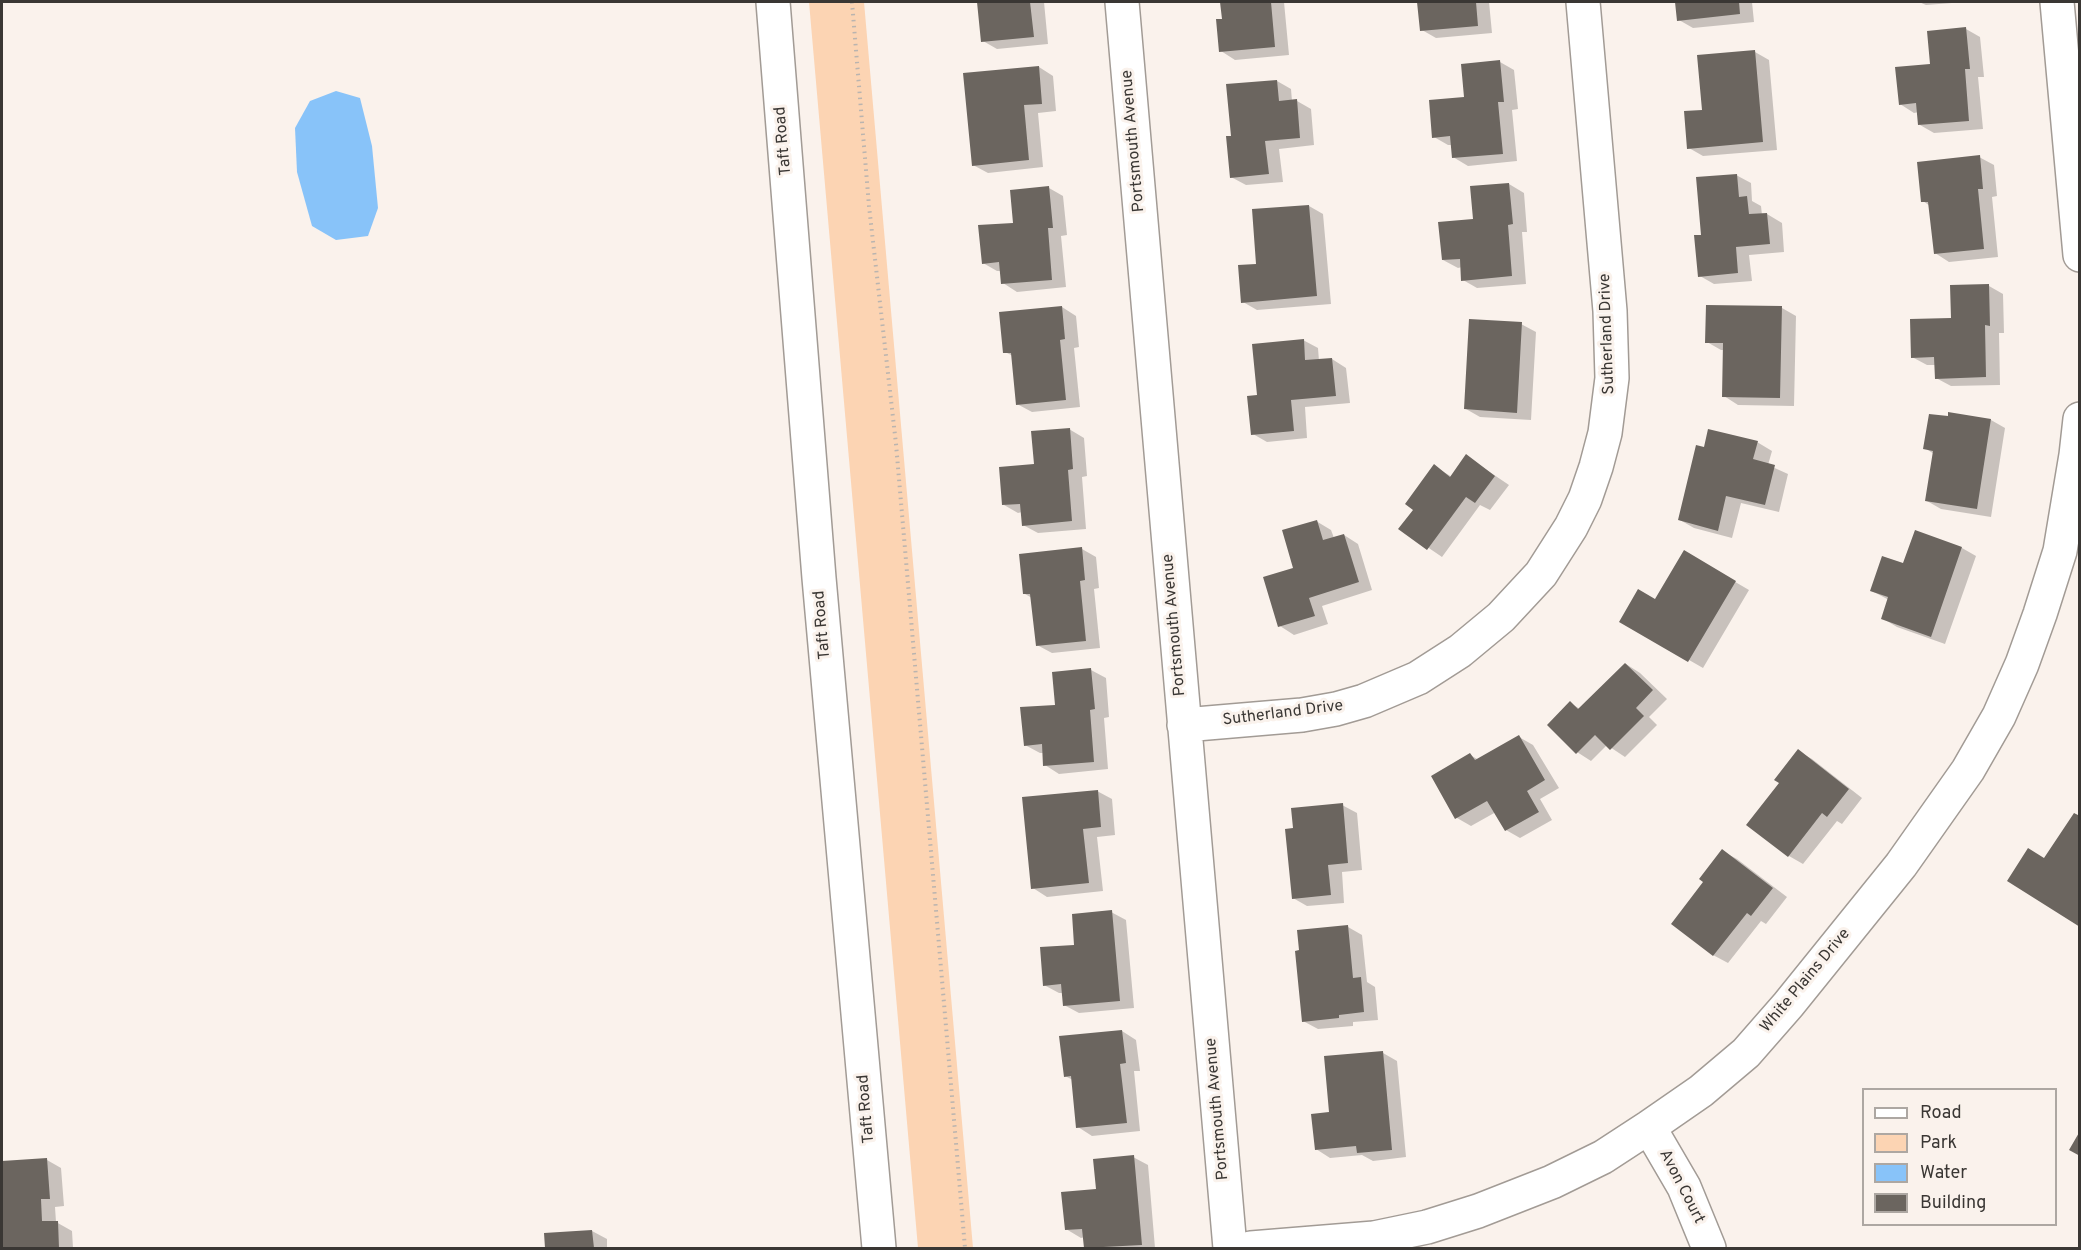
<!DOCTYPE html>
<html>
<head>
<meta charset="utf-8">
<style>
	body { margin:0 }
	#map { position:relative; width:2081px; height:1250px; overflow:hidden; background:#faf2ec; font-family:Overpass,sans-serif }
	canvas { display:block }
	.frame { position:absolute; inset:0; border:3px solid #3a3734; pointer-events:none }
	.legend { position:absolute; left:1862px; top:1088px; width:195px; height:138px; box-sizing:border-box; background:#faf2ec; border:2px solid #ada7a2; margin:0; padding:8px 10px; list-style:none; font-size:18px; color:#3a3734 }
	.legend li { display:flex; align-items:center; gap:12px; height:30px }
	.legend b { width:30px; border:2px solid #ada7a2 }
</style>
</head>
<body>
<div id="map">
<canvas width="2081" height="1250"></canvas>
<div class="frame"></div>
<ul class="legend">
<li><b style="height:8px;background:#fff"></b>Road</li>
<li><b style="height:16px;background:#fcd4b3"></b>Park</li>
<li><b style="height:16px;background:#88c3f9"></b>Water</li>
<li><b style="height:16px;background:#6b655f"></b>Building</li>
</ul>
</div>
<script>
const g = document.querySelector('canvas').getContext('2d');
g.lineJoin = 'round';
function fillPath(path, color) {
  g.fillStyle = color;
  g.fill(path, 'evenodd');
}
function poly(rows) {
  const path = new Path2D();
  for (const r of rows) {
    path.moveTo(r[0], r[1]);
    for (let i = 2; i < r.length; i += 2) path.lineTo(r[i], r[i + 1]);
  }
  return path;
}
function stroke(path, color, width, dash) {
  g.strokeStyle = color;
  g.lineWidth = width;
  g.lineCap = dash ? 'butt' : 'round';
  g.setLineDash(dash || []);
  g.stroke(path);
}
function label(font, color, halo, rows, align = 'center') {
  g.font = font + ' Overpass,sans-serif';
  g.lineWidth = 6;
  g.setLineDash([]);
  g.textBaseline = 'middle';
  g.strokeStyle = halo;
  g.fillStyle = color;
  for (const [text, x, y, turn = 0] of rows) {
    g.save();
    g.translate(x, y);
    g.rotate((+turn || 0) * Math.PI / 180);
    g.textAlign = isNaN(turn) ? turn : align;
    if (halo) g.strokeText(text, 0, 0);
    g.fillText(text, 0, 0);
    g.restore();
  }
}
const green = poly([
	[809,2,864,2,973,1248,918,1248]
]);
const water = poly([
	[336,91,360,98,372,146,378,208,368,236,336,240,312,226,297,172,295,128,310,101]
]);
const shadow = poly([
	[979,2,1044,2,1048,44,997,49,983,41],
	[1222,2,1284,2,1289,55,1235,60,1221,51,1223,20],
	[1419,2,1489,2,1492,33,1436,38,1422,30],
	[1677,2,1752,2,1754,22,1693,28,1679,20],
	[1919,2,1965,2,1926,5],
	[1966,29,1980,37,1984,77,1978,77,1983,129,1934,133,1920,125,1919,112,1914,113,1900,104,1932,65],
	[1755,52,1769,60,1777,150,1703,156,1689,148,1704,111],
	[1500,62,1514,70,1518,109,1512,110,1517,161,1468,166,1453,157,1452,145,1448,145,1434,137,1466,98],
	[1039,67,1053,76,1056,111,1038,113,1043,167,988,173,973,165],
	[1277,81,1291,89,1292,101,1297,101,1311,109,1314,145,1279,149,1283,182,1246,185,1231,177,1233,137],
	[1979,157,1994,165,1997,196,1992,197,1998,257,1949,262,1935,253,1930,206,1923,201],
	[1736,175,1751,183,1752,201,1761,206,1762,215,1767,214,1782,223,1784,252,1749,255,1752,281,1714,284,1700,276,1703,236],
	[1509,184,1524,193,1527,232,1522,232,1526,284,1477,288,1463,280,1462,267,1458,268,1443,260,1475,221,1472,188],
	[1049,188,1063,196,1067,235,1061,236,1066,287,1017,292,1003,283,1002,271,997,271,983,263],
	[1309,206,1323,214,1331,304,1257,310,1243,302,1258,265],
	[1989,286,2003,294,2004,333,1999,333,2000,385,1951,386,1936,378,1936,365,1927,365,1912,357],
	[1062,307,1076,316,1079,347,1074,348,1080,407,1032,412,1017,404,1013,356,1005,352],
	[1782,308,1796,316,1794,406,1738,405,1724,396,1725,350,1721,350,1707,342],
	[1521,324,1536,332,1531,420,1480,417,1466,409],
	[1303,340,1318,348,1319,361,1332,359,1346,368,1350,403,1305,407,1307,438,1267,442,1253,434,1259,397],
	[1991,420,2005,428,1991,517,1941,509,1927,501,1934,454,1925,448],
	[1069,429,1084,438,1087,476,1082,477,1086,529,1038,533,1023,525,1022,512,1018,513,1004,505,1035,465],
	[1757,442,1772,451,1768,465,1788,474,1779,512,1741,503,1732,538,1694,528,1680,520,1705,449],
	[1466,456,1509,485,1490,510,1480,505,1442,557,1401,529,1415,510,1434,466,1452,477],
	[1316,521,1331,530,1334,538,1344,535,1358,544,1372,590,1322,606,1328,624,1294,635,1280,626,1295,569],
	[1916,532,1962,548,1976,556,1945,644,1897,627,1882,618,1889,600,1872,591,1904,565],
	[1082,549,1096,557,1099,588,1094,589,1100,648,1052,653,1037,645,1032,598,1025,594],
	[1684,552,1749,590,1703,668,1621,621,1656,601],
	[1626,664,1640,673,1667,699,1649,717,1657,725,1625,757,1607,745,1591,761,1577,752,1570,703,1580,709],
	[1091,670,1106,678,1109,717,1104,718,1108,769,1059,774,1045,765,1044,753,1040,753,1025,745,1057,706],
	[1519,737,1533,745,1559,788,1540,799,1552,820,1520,838,1506,830,1496,812,1471,826,1457,818,1470,755,1479,760],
	[1798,751,1812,759,1862,798,1842,824,1837,821,1803,864,1789,856,1748,825,1781,783],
	[1097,791,1112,799,1115,835,1097,837,1103,891,1047,897,1033,888],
	[1342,805,1357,813,1362,870,1342,872,1344,903,1307,906,1293,898,1294,830],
	[1722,851,1737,859,1787,897,1766,924,1761,921,1728,963,1713,955,1705,882],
	[1111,912,1126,920,1134,1008,1079,1013,1064,1005,1063,993,1059,993,1044,985,1076,946],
	[1348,927,1362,935,1367,982,1375,987,1378,1020,1353,1022,1353,1026,1318,1029,1303,1021],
	[1122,1031,1136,1040,1140,1071,1134,1071,1140,1131,1092,1136,1078,1127,1073,1080,1065,1076],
	[1383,1053,1397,1061,1406,1157,1373,1161,1362,1155,1330,1158,1316,1149,1331,1113],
	[1133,1157,1148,1165,1155,1248,1086,1248,1085,1237,1081,1238,1066,1229,1098,1190],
	[47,1160,61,1168,64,1206,55,1207,56,1222,72,1231,73,1248,2,1248,2,1163],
	[592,1231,607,1239,607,1248,547,1248,546,1235]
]);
const building = poly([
	[977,2,1030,2,1034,37,981,42],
	[1220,2,1271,2,1275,47,1219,52,1216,19,1222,19],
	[1417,2,1476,2,1478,26,1420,31],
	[1675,2,1739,2,1740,14,1677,21],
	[1966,27,1970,69,1965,69,1969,121,1918,125,1916,103,1899,105,1895,67,1930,64,1927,31],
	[1755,50,1763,142,1687,149,1684,111,1702,110,1697,55],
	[1500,60,1504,102,1498,102,1503,154,1452,158,1450,136,1432,138,1429,100,1464,97,1461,64],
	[1039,66,1042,104,1024,105,1029,160,972,166,963,73],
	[1277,80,1279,101,1297,99,1300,138,1265,141,1269,174,1230,178,1226,136,1231,136,1226,84],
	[1980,155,1983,189,1978,189,1984,249,1934,254,1928,202,1921,202,1917,162],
	[1737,174,1739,197,1747,196,1749,214,1767,213,1770,244,1736,247,1738,273,1698,277,1694,235,1701,235,1696,177],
	[1509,183,1513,224,1508,225,1512,276,1461,281,1460,259,1442,260,1438,222,1473,219,1470,186],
	[1049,186,1053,228,1048,228,1052,280,1001,284,999,262,982,264,978,225,1013,223,1010,190],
	[1309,205,1317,296,1241,303,1238,265,1256,264,1252,209],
	[1989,284,1990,326,1985,325,1986,377,1935,379,1934,357,1911,358,1910,319,1951,318,1950,285],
	[1706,305,1782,306,1780,398,1722,397,1723,343,1705,343],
	[1062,306,1065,339,1060,340,1066,400,1016,405,1011,353,1003,353,999,312],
	[1469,319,1522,322,1517,413,1464,409],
	[1304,339,1305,360,1332,358,1336,396,1291,400,1294,431,1251,435,1247,396,1257,395,1252,344],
	[1948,412,1991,419,1977,509,1925,501,1933,451,1923,449,1929,414,1948,416],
	[1070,428,1073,469,1068,470,1072,521,1022,526,1020,504,1002,505,999,467,1034,464,1031,431],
	[1708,429,1758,441,1753,459,1775,465,1765,505,1726,496,1718,531,1678,520,1696,445,1704,447],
	[1466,454,1495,476,1475,503,1466,497,1427,550,1398,529,1413,510,1405,504,1434,464,1450,477],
	[1317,520,1323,540,1344,534,1359,582,1309,598,1315,616,1278,627,1263,577,1293,568,1282,530],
	[1915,530,1962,547,1931,637,1881,619,1888,597,1870,591,1882,556,1903,563],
	[1082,547,1085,580,1080,581,1086,641,1036,646,1030,594,1023,594,1019,554],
	[1684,550,1736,581,1688,662,1619,622,1638,589,1655,599],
	[1625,663,1653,690,1636,708,1644,716,1610,750,1595,735,1576,754,1547,725,1570,701,1578,709],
	[1091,668,1095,709,1090,710,1094,762,1043,766,1042,744,1024,746,1020,707,1055,705,1052,672],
	[1519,735,1545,780,1527,791,1539,812,1505,831,1487,801,1455,819,1431,776,1470,753,1475,760],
	[1798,749,1849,789,1827,817,1822,813,1788,857,1746,825,1779,783,1774,780],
	[1098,790,1101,827,1083,829,1089,883,1031,889,1022,797],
	[1343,803,1348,863,1328,865,1331,895,1292,899,1285,829,1293,828,1291,808],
	[2074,813,2080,816,2080,927,2007,881,2028,848,2044,858],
	[1722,849,1773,888,1751,916,1747,913,1713,956,1671,924,1703,882,1699,879],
	[1112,910,1120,1001,1063,1006,1061,984,1043,986,1040,947,1074,945,1072,914],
	[1348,925,1353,978,1361,977,1364,1012,1339,1015,1339,1018,1302,1022,1295,951,1299,950,1297,930],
	[1122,1030,1126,1063,1120,1064,1127,1123,1076,1128,1071,1076,1064,1077,1059,1036],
	[1383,1051,1392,1150,1357,1153,1356,1146,1315,1150,1311,1114,1329,1112,1324,1056],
	[2080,1131,2080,1156,2069,1150],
	[1134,1155,1142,1245,1084,1248,1082,1229,1065,1230,1061,1192,1096,1189,1093,1159],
	[47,1158,50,1199,41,1199,42,1221,58,1221,59,1248,2,1248,2,1161],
	[592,1230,594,1248,545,1248,544,1233]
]);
const path = poly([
	[852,2,869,206,896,444,965,1248]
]);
const street = poly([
	[1122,2,1230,1248],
	[2057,2,2080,255],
	[1184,725,1302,715,1336,709,1364,701,1418,678,1460,651,1501,617,1541,574,1571,527,1585,499,1596,467,1605,433,1612,378,1610,311,1583,2],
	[1649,1127,1684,1187,1709,1248],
	[1251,1248,1374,1238,1427,1227,1478,1211,1552,1182,1603,1157,1649,1127,1701,1091,1746,1053,1788,1005,1901,865,1968,770,1999,716,2022,664,2040,614,2060,551,2076,455,2080,419]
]);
const secondary = poly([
	[773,2,819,578,879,1248]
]);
const streetNames = [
	["Taft Road",784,141,-95],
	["Portsmouth Avenue",1134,141,-95],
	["Sutherland Drive",1608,334,-92],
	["Taft Road",823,625,-95],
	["Portsmouth Avenue",1175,625,-95],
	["Sutherland Drive",1283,714,-7],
	["White Plains Drive",1806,981,-50],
	["Taft Road",867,1109,-95],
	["Portsmouth Avenue",1218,1109,-95],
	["Avon Court",1681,1187,63]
];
fillPath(green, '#fcd4b3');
fillPath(water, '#88c3f9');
fillPath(shadow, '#0003');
fillPath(building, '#6b655f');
stroke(street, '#a29b95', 36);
stroke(secondary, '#a29b95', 36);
stroke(path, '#bab4af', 4, [1.5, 4.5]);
stroke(street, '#fff', 33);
stroke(secondary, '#fff', 33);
label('16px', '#3a3734', '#faf2ec', streetNames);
</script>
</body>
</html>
